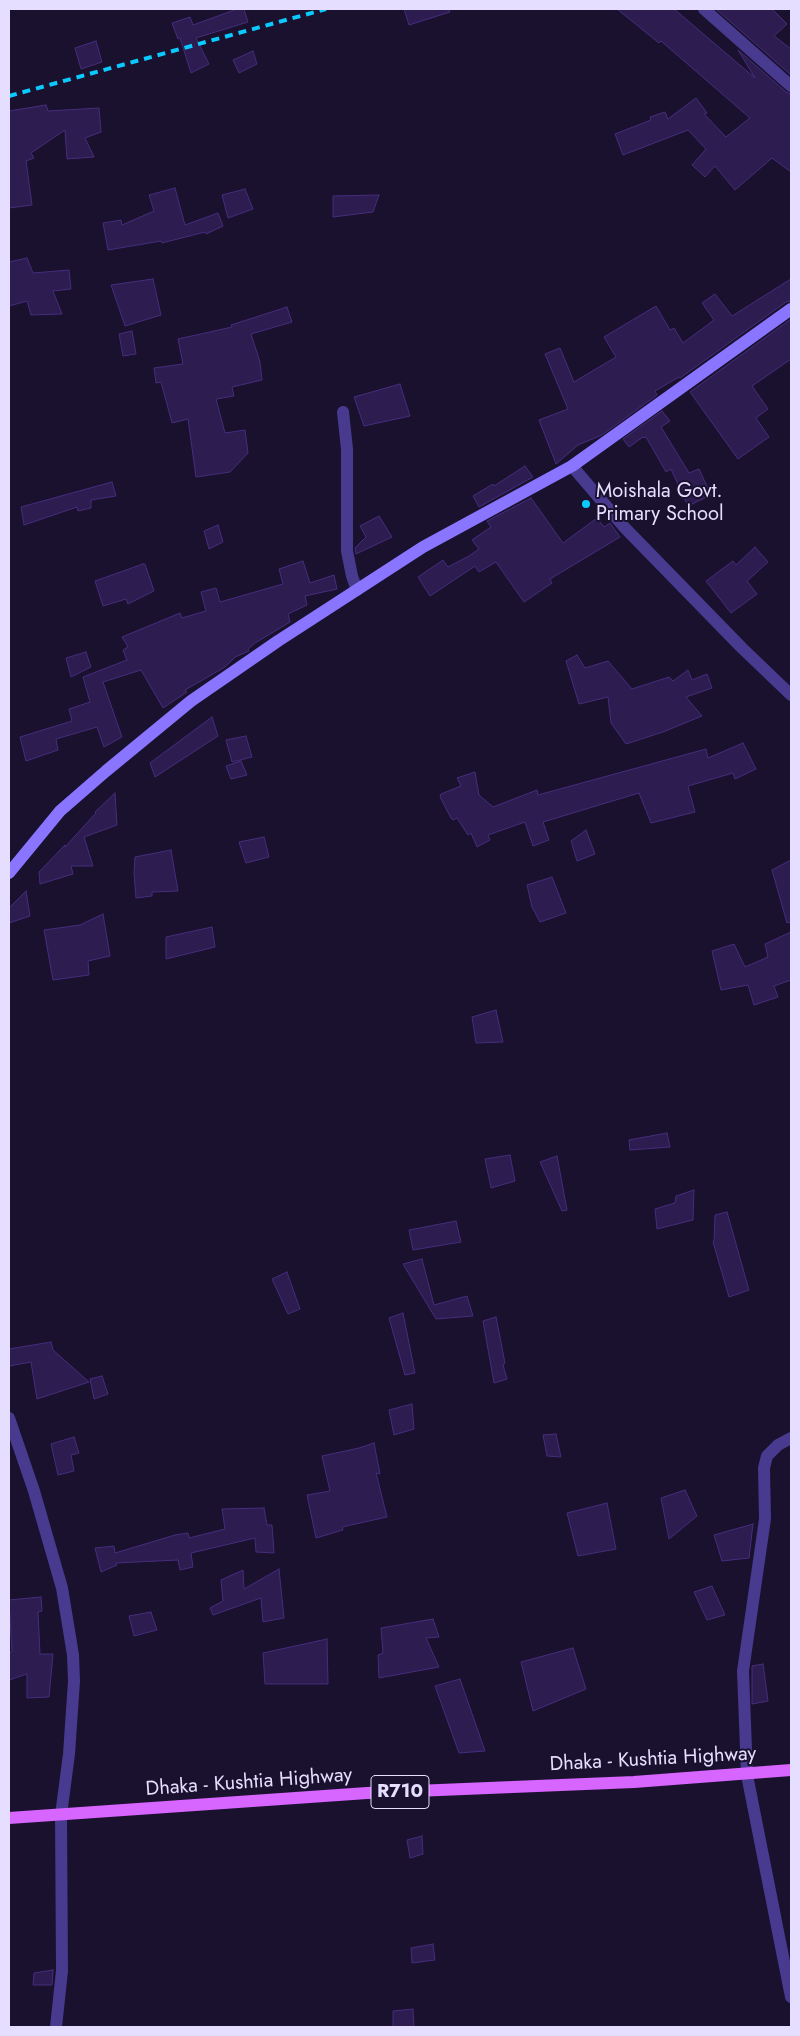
<!DOCTYPE html>
<html>
<head>
<meta charset="utf-8">
<style>
	body { margin:0 }
	#map { position:relative; width:800px; height:2036px; overflow:hidden; background:#19112e; font-family:Jost,sans-serif }
	canvas { display:block }
	.frame { position:absolute; inset:0; border:10px solid #e6deff; pointer-events:none }
</style>
</head>
<body>
<div id="map">
<canvas width="800" height="2036"></canvas>
<div class="frame"></div>
</div>
<script>
const g = document.querySelector('canvas').getContext('2d');
g.lineJoin = 'round';
function fillPath(path, color) {
  g.fillStyle = color;
  g.fill(path, 'evenodd');
}
function poly(rows) {
  const path = new Path2D();
  for (const r of rows) {
    path.moveTo(r[0], r[1]);
    for (let i = 2; i < r.length; i += 2) path.lineTo(r[i], r[i + 1]);
  }
  return path;
}
function stroke(path, color, width, dash) {
  g.strokeStyle = color;
  g.lineWidth = width;
  g.lineCap = dash ? 'butt' : 'round';
  g.setLineDash(dash || []);
  g.stroke(path);
}
function label(font, color, halo, rows, align = 'center') {
  g.font = font + ' Jost,sans-serif';
  g.lineWidth = 4;
  g.setLineDash([]);
  g.textBaseline = 'middle';
  g.strokeStyle = halo;
  g.fillStyle = color;
  for (const [text, x, y, turn = 0] of rows) {
    g.save();
    g.translate(x, y);
    g.rotate((+turn || 0) * Math.PI / 180);
    g.textAlign = isNaN(turn) ? turn : align;
    if (halo) g.strokeText(text, 0, 0);
    g.fillText(text, 0, 0);
    g.restore();
  }
}
const building = poly([
	[237,9,244,9,248,22,196,38,209,64,191,73,180,38,178,39,172,23,190,17,193,25,237,9],
	[404,9,449,9,450,12,409,25,404,9],
	[617,9,674,9,755,78,738,50,786,92,791,94,791,172,772,158,735,190,715,166,705,177,692,165,706,149,688,130,623,155,615,134,651,120,650,117,665,112,668,119,696,98,707,113,704,114,726,137,750,118,661,41,659,43,617,9],
	[716,9,772,9,787,24,774,36,791,49,791,75,716,9],
	[96,41,102,62,81,69,75,48,96,41],
	[253,51,257,64,239,73,233,60,253,51],
	[46,105,48,111,99,108,101,132,85,138,94,157,67,159,65,130,31,153,34,158,26,161,32,205,9,208,9,111,46,105],
	[175,188,185,225,218,213,223,226,206,234,205,232,162,243,161,241,108,250,103,223,121,220,122,225,154,211,149,195,175,188],
	[245,189,253,209,228,218,222,195,245,189],
	[379,195,373,212,333,217,333,196,379,195],
	[27,258,33,273,69,270,71,289,53,291,62,314,31,315,27,301,9,306,9,262,27,258],
	[153,279,161,315,125,326,111,285,153,279],
	[791,279,791,301,786,302,680,378,679,377,655,391,657,395,602,435,578,445,556,464,539,420,568,409,545,354,560,348,574,382,616,357,604,337,656,306,670,330,674,328,683,343,714,320,702,303,715,294,732,316,791,279],
	[287,307,292,322,251,334,260,362,262,380,232,387,234,396,216,399,225,433,245,430,248,453,230,472,196,477,188,419,172,423,161,382,156,383,154,368,183,364,178,339,232,327,231,325,287,307],
	[791,319,791,359,752,386,768,409,756,418,769,437,738,459,690,392,791,319],
	[132,331,136,354,123,356,119,334,132,331],
	[400,384,410,416,364,426,354,397,400,384],
	[662,411,670,421,661,427,689,473,699,469,711,495,688,506,671,469,666,472,646,437,644,438,643,437,629,447,623,439,662,411],
	[525,466,533,477,479,507,473,496,493,484,494,486,525,466],
	[112,482,116,496,91,500,91,508,78,511,77,507,24,525,21,507,112,482],
	[531,498,563,543,597,518,604,527,610,523,620,537,550,579,552,583,524,602,496,562,479,572,475,566,430,596,418,577,443,560,448,567,469,556,479,549,472,540,491,527,487,521,531,498],
	[379,516,392,537,356,554,355,548,366,537,360,526,379,516],
	[218,525,223,542,209,549,204,531,218,525],
	[755,547,768,562,747,581,757,594,731,613,706,581,733,561,736,565,755,547],
	[303,561,310,583,334,575,337,589,305,596,307,605,288,614,290,622,255,643,248,649,249,651,235,657,225,667,185,690,187,692,163,708,141,670,103,682,122,737,104,747,97,727,56,739,58,750,26,761,20,737,72,721,69,709,90,702,83,677,127,660,123,650,128,647,122,637,180,613,182,618,206,611,201,592,216,588,220,602,283,584,279,569,303,561],
	[143,564,145,564,154,591,128,604,126,599,103,606,95,581,143,564],
	[86,652,91,667,71,677,66,658,86,652],
	[577,655,585,668,608,661,632,689,669,677,673,681,688,670,692,680,707,674,712,688,686,697,702,716,663,732,626,744,611,723,608,697,579,704,566,661,577,655],
	[212,717,218,736,155,777,150,763,212,717],
	[246,736,252,757,232,762,226,740,246,736],
	[743,743,756,769,735,779,733,773,688,786,695,812,651,823,639,793,543,822,549,840,533,846,525,822,488,835,490,840,477,847,471,833,468,835,457,818,453,820,451,818,440,797,441,794,461,786,457,778,475,772,479,795,493,807,537,790,538,795,706,749,708,758,743,743],
	[241,761,247,775,231,779,226,766,241,761],
	[115,793,117,825,84,837,93,866,71,866,73,874,40,884,39,872,65,845,65,847,96,813,95,812,115,793],
	[586,830,595,854,577,861,571,841,586,830],
	[264,837,269,857,246,863,239,842,264,837],
	[171,850,178,891,152,892,152,896,136,898,134,873,135,857,171,850],
	[791,860,791,922,787,923,772,870,791,860],
	[552,877,566,913,540,922,532,907,527,885,552,877],
	[26,891,30,916,9,923,9,908,26,891],
	[103,914,110,956,88,961,89,975,53,980,44,930,80,925,103,914],
	[212,927,215,947,166,959,166,937,212,927],
	[791,932,791,980,774,986,778,997,754,1005,748,985,721,990,712,951,734,944,745,967,768,957,765,944,791,932],
	[496,1010,503,1042,476,1043,472,1017,496,1010],
	[667,1133,670,1147,630,1150,629,1140,667,1133],
	[510,1155,515,1181,491,1188,485,1159,510,1155],
	[557,1156,567,1210,562,1211,540,1162,557,1156],
	[694,1190,693,1220,657,1229,655,1209,675,1203,676,1196,694,1190],
	[727,1212,749,1290,729,1297,713,1242,714,1241,715,1215,727,1212],
	[456,1221,461,1242,413,1250,409,1230,456,1221],
	[422,1259,434,1305,467,1296,473,1316,436,1319,403,1264,422,1259],
	[287,1272,300,1309,288,1314,272,1279,287,1272],
	[403,1313,415,1373,405,1375,389,1318,403,1313],
	[496,1317,505,1363,503,1365,507,1379,494,1383,483,1321,496,1317],
	[51,1342,53,1350,89,1382,37,1399,31,1362,9,1366,9,1349,51,1342],
	[102,1376,108,1394,94,1399,90,1379,102,1376],
	[412,1404,414,1429,394,1435,389,1410,412,1404],
	[556,1434,561,1457,547,1456,543,1435,556,1434],
	[74,1437,79,1453,71,1455,74,1471,58,1475,51,1444,74,1437],
	[374,1443,380,1474,376,1473,387,1517,342,1527,343,1530,316,1538,307,1495,330,1491,322,1456,359,1448,374,1443],
	[685,1490,697,1516,669,1539,661,1498,685,1490],
	[607,1503,616,1549,578,1556,567,1513,607,1503],
	[264,1508,267,1525,272,1525,274,1553,256,1552,255,1538,191,1553,193,1567,180,1570,178,1560,116,1563,117,1565,101,1572,95,1548,114,1546,115,1553,175,1535,188,1533,189,1538,225,1529,222,1509,264,1508],
	[753,1524,749,1558,722,1561,714,1535,753,1524],
	[279,1569,284,1618,263,1622,261,1598,213,1615,210,1608,223,1601,221,1580,243,1570,244,1589,279,1569],
	[712,1586,725,1615,707,1620,694,1592,712,1586],
	[41,1597,42,1611,38,1612,40,1654,53,1654,49,1697,27,1698,27,1674,9,1680,9,1654,12,1651,9,1600,41,1597],
	[151,1612,157,1630,134,1636,129,1616,151,1612],
	[433,1619,439,1637,426,1638,439,1667,379,1678,378,1655,383,1653,381,1628,433,1619],
	[327,1639,328,1684,265,1684,263,1653,327,1639],
	[573,1648,586,1689,533,1711,521,1662,573,1648],
	[763,1664,768,1701,752,1704,752,1666,763,1664],
	[460,1679,485,1751,459,1753,435,1686,460,1679],
	[422,1836,423,1854,410,1858,407,1840,422,1836],
	[433,1944,435,1960,412,1963,411,1948,433,1944],
	[53,1970,52,1985,33,1985,34,1973,53,1970],
	[413,2009,414,2027,393,2027,393,2011,413,2009]
]);
const street = poly([
	[704,9,791,86],
	[343,412,347,449,347,551,352,576,357,590],
	[572,466,625,528,742,648,791,695],
	[9,1418,34,1491,62,1588,73,1655,74,1681,69,1754,61,1815,62,1971,56,2027],
	[791,1438,778,1445,767,1456,764,1468,765,1519,743,1671,747,1775,791,1997]
]);
const secondary = poly([
	[9,873,60,811,106,771,191,701,278,641,423,547,572,466,791,309]
]);
const primary = poly([
	[9,1818,367,1793,634,1782,791,1770]
]);
const rail = poly([
	[9,96,326,9]
]);
const markers = [
	[586,504,5,"#0acaff"]
];
const shields = [
	[400,1792,58]
];
const shieldNames = [
	["R710",400,1792]
];
const poiNames = [
	["Moishala Govt.",596,492],
	["Primary School",596,515]
];
const streetNames = [
	["Dhaka - Kushtia Highway",653,1760,-3],
	["Dhaka - Kushtia Highway",249,1783,-4]
];
fillPath(building, '#2d1c50');
stroke(building, '#462d7d', 1);
stroke(street, '#473a8f', 12);
stroke(secondary, '#8975ff', 12);
stroke(primary, '#d765ff', 12);
stroke(rail, '#0acaff', 4, [8, 6]);
for (const [x, y, r, color] of markers) {
  const dot = new Path2D();
  dot.arc(x, y, r, 0, 2 * Math.PI);
  g.fillStyle = color;
  g.fill(dot);
  stroke(dot, '#19112e', 2);
}
for (const [x, y, w] of shields) {
  const box = new Path2D();
  box.roundRect(x - w / 2, y - 16.5, w, 33, 4);
  g.fillStyle = '#19112e';
  g.fill(box);
  stroke(box, '#e6deff', 1);
}
label('bold 19px', '#e6deff', null, shieldNames);
label('20px', '#e6deff', '#19112e', poiNames, 'left');
label('20px', '#e6deff', '#19112e', streetNames);
</script>
</body>
</html>
